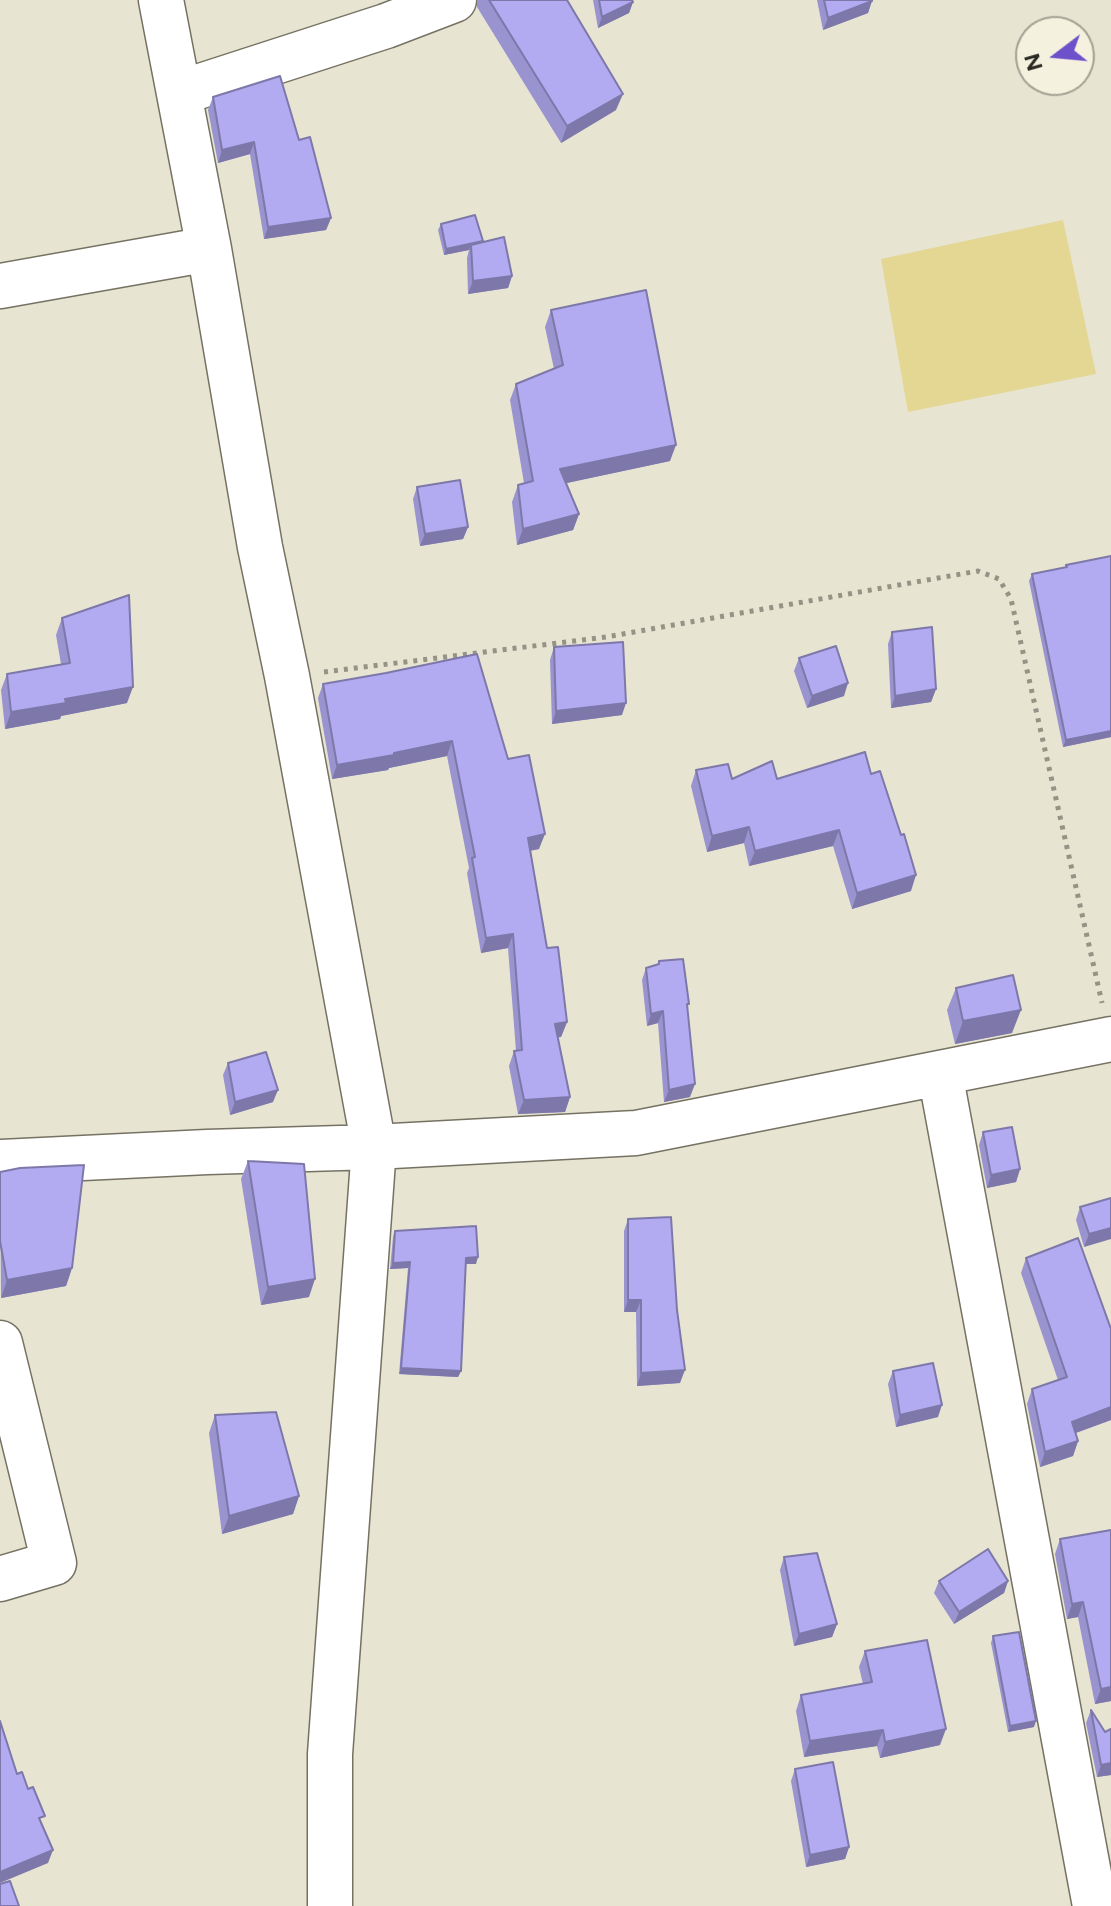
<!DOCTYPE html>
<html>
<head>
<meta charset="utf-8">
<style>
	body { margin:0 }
	#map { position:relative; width:1111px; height:1906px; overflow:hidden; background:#e7e4d2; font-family:Figtree,sans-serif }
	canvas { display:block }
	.north { position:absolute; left:1015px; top:16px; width:80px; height:80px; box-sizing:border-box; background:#f4f1df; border:2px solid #a3a193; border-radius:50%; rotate:254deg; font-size:22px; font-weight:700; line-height:32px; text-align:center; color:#2a2922 }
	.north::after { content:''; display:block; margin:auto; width:28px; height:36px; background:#6c51cb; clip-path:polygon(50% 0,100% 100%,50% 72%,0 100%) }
</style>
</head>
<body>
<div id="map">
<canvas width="1111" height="1906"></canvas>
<div class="north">N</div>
</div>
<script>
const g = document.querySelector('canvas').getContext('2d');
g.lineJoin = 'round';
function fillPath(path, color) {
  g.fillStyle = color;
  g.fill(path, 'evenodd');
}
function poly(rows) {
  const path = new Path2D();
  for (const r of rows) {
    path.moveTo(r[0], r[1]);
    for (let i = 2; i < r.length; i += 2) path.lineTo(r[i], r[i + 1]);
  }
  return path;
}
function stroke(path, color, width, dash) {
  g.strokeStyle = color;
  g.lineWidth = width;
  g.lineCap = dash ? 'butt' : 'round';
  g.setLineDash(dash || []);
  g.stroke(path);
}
const green = poly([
	[1063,220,1096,374,908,412,881,259]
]);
const path = poly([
	[324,672,606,637,978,571,999,579,1011,599,1102,1003]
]);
const minor = poly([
	[161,0,209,249,260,547,287,676,374,1147,330,1754,330,1906],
	[179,93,386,26,454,0],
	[0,286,209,249],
	[940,1073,1095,1906],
	[0,1162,207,1152,374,1147,636,1133,1111,1039],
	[0,1343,54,1563,0,1579]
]);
const wall = poly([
	[477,0,567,0,616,110,561,143,477,7],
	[593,0,632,0,633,2,629,13,598,28],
	[817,0,872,0,868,13,823,30],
	[213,97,299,140,331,218,326,230,264,239,250,154,218,163,208,110],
	[441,224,483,241,512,276,508,288,468,294,467,258,469,250,444,255,438,230],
	[551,310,670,461,566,483,579,514,573,530,517,545,512,502,518,485,524,483,510,400,516,384,554,369,545,327],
	[417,487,468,527,463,539,420,546,413,499],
	[1066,565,1111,737,1063,747,1029,581,1032,574,1065,567],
	[62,618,127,703,61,716,60,719,5,729,1,690,7,674,61,664,56,635],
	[892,632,936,689,931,702,891,708,888,644],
	[554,647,622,715,552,724,550,660],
	[799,658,844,696,807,708,794,671],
	[323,684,508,759,539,849,530,851,547,948,567,1022,561,1037,558,1037,570,1097,565,1112,518,1114,509,1066,514,1051,516,1051,508,948,481,953,467,873,469,868,447,756,389,768,388,770,332,779,318,698],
	[696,770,732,779,777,779,871,774,911,891,852,909,833,846,749,866,744,843,707,852,691,786],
	[659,961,687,1007,690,1097,664,1102,658,1023,647,1026,642,980,646,968,658,964],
	[956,988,1012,1033,955,1044,947,1010],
	[228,1063,273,1102,230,1115,223,1075],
	[983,1132,1020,1169,1016,1182,987,1188,979,1145],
	[248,1161,309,1297,261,1305,241,1179],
	[0,1172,72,1268,66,1286,1,1298],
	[1111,1198,1084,1247,1076,1220,1080,1207],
	[628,1219,680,1383,637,1386,636,1312,624,1312,624,1231],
	[395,1231,476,1264,466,1264,461,1371,458,1377,399,1374,408,1268,390,1269,393,1237],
	[1026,1258,1111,1420,1076,1433,1078,1441,1073,1456,1040,1467,1027,1404,1032,1389,1058,1380,1021,1273],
	[893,1371,938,1417,896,1427,888,1384],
	[215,1415,299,1496,293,1514,222,1534,209,1433],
	[1111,1530,1111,1701,1095,1704,1078,1617,1067,1619,1055,1554,1060,1539],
	[784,1557,837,1624,832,1637,794,1646,780,1570],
	[939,1581,1008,1581,1004,1593,954,1624,934,1593],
	[993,1636,1034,1727,1008,1732,991,1643],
	[865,1651,940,1745,880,1758,877,1746,804,1757,796,1711,801,1695,863,1684,859,1667],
	[1091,1710,1105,1732,1111,1775,1097,1777,1086,1723],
	[795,1769,849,1847,845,1859,806,1867,791,1781]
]);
const shadedWall = poly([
	[872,1,868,13,823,30,828,18],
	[633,2,629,13,598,28,602,17],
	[623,94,616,110,561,143,567,126],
	[254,142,250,154,218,163,222,150],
	[331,218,326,230,264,239,268,227],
	[483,241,471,245,469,250,444,255,446,249],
	[512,276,508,288,468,294,473,281],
	[676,445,670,461,553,486,560,469],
	[579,514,573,530,517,545,523,529],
	[468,527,463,539,420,546,425,534],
	[848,683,844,696,807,708,812,696],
	[133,687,127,703,61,716,60,719,5,729,11,712,65,699],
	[936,689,931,702,891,708,895,696],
	[626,703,622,715,552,724,556,711],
	[1111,731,1111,737,1063,747,1066,740],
	[452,741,447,756,389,768,388,770,332,779,337,765],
	[749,827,744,843,707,852,712,836],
	[839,830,833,846,749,866,755,851],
	[545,834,539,849,522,852,528,838],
	[916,875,911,891,852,909,857,893],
	[513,934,508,948,481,953,486,938],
	[1021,1010,1012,1033,955,1044,963,1021],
	[663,1011,658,1023,647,1026,651,1014],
	[567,1022,561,1037,550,1039,555,1024],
	[695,1084,690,1097,664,1102,669,1090],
	[278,1090,273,1102,230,1115,235,1102],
	[570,1097,565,1112,518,1114,524,1100],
	[1020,1169,1016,1182,987,1188,991,1175],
	[1111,1228,1111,1239,1084,1247,1089,1234],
	[478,1257,476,1264,464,1264,466,1258],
	[410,1262,408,1268,390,1269,393,1263],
	[72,1268,66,1286,1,1298,7,1280],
	[315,1279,309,1297,261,1305,268,1287],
	[628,1300,641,1300,636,1312,624,1312],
	[401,1368,461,1371,458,1377,399,1374],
	[685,1370,680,1383,637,1386,641,1373],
	[942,1405,938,1417,896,1427,900,1415],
	[1111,1407,1111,1420,1067,1436,1072,1422],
	[1078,1441,1073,1456,1040,1467,1045,1452],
	[299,1496,293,1514,222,1534,229,1516],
	[1008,1581,1004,1593,954,1624,959,1612],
	[1083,1602,1078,1617,1067,1619,1072,1604],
	[837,1624,832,1637,794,1646,799,1634],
	[1111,1687,1111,1701,1095,1704,1101,1689],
	[1036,1721,1034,1727,1008,1732,1010,1726],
	[946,1729,940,1745,880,1758,885,1742],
	[883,1730,877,1746,804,1757,810,1741],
	[1111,1763,1111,1775,1097,1777,1101,1765],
	[849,1847,845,1859,806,1867,810,1855],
	[53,1850,48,1863,0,1883,0,1872]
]);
const building = poly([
	[489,0,567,0,623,94,567,126,489,0],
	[599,0,632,0,633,2,602,17,599,0],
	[824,0,872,0,872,1,828,18,824,0],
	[280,76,299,140,310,137,331,218,268,227,254,142,222,150,213,97,280,76],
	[475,215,483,241,446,249,441,224,475,215],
	[504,237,512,276,473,281,471,245,504,237],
	[646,290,676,445,560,469,579,514,523,529,518,485,533,481,516,384,563,365,551,310,646,290],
	[460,480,468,527,425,534,417,487,460,480],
	[1111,556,1111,731,1066,740,1032,574,1067,567,1066,565,1111,556],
	[129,595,133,687,65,699,66,703,11,712,7,674,70,663,62,618,129,595],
	[932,627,936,689,895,696,892,632,932,627],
	[623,642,626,703,556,711,554,647,623,642],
	[836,646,848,683,812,696,799,658,836,646],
	[477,654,508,759,529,755,545,834,528,838,547,948,558,947,567,1022,555,1024,570,1097,524,1100,514,1051,522,1050,513,934,486,938,472,858,475,857,452,741,394,753,394,755,337,765,323,684,386,673,477,654],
	[865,752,871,774,880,771,901,835,904,834,916,875,857,893,839,830,755,851,749,827,712,836,696,770,728,764,732,779,772,761,777,779,865,752],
	[683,959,689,1004,687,1004,695,1084,669,1090,663,1011,651,1014,646,968,659,964,659,961,683,959],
	[1013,975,1021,1010,963,1021,956,988,1013,975],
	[266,1052,278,1090,235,1102,228,1063,266,1052],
	[1012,1127,1020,1169,991,1175,983,1132,1012,1127],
	[248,1161,304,1164,315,1279,268,1287,248,1161],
	[84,1165,72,1268,7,1280,0,1241,0,1172,20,1168,84,1165],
	[1111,1198,1111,1228,1089,1234,1080,1207,1111,1198],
	[671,1217,677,1310,685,1370,641,1373,641,1300,628,1300,628,1219,671,1217],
	[476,1226,478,1257,466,1258,461,1371,401,1368,410,1262,393,1263,395,1231,476,1226],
	[1078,1238,1111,1329,1111,1407,1072,1422,1078,1441,1045,1452,1032,1389,1067,1377,1026,1258,1078,1238],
	[933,1363,942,1405,900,1415,893,1371,933,1363],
	[276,1412,299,1496,229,1516,215,1415,276,1412],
	[1111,1530,1111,1687,1101,1689,1083,1602,1072,1604,1060,1539,1111,1530],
	[988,1549,1008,1581,959,1612,939,1581,988,1549],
	[817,1553,837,1624,799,1634,784,1557,817,1553],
	[1019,1632,1036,1721,1010,1726,993,1636,1019,1632],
	[927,1640,946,1729,885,1742,883,1730,810,1741,801,1695,872,1682,865,1651,927,1640],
	[1091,1710,1105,1732,1111,1729,1111,1763,1101,1765,1091,1710],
	[0,1721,17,1774,22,1772,28,1789,33,1787,45,1816,39,1818,53,1850,0,1872,0,1721],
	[833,1762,849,1847,810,1855,795,1769,833,1762],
	[10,1881,19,1906,0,1906,0,1884,10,1881]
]);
fillPath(green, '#e4d793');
stroke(minor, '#757263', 47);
stroke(path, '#959386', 5, [4, 6]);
stroke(minor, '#fff', 44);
fillPath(wall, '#9993cf');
fillPath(shadedWall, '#7d78a9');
fillPath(building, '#b2abf1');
stroke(building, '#7d78a9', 2);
</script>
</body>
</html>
